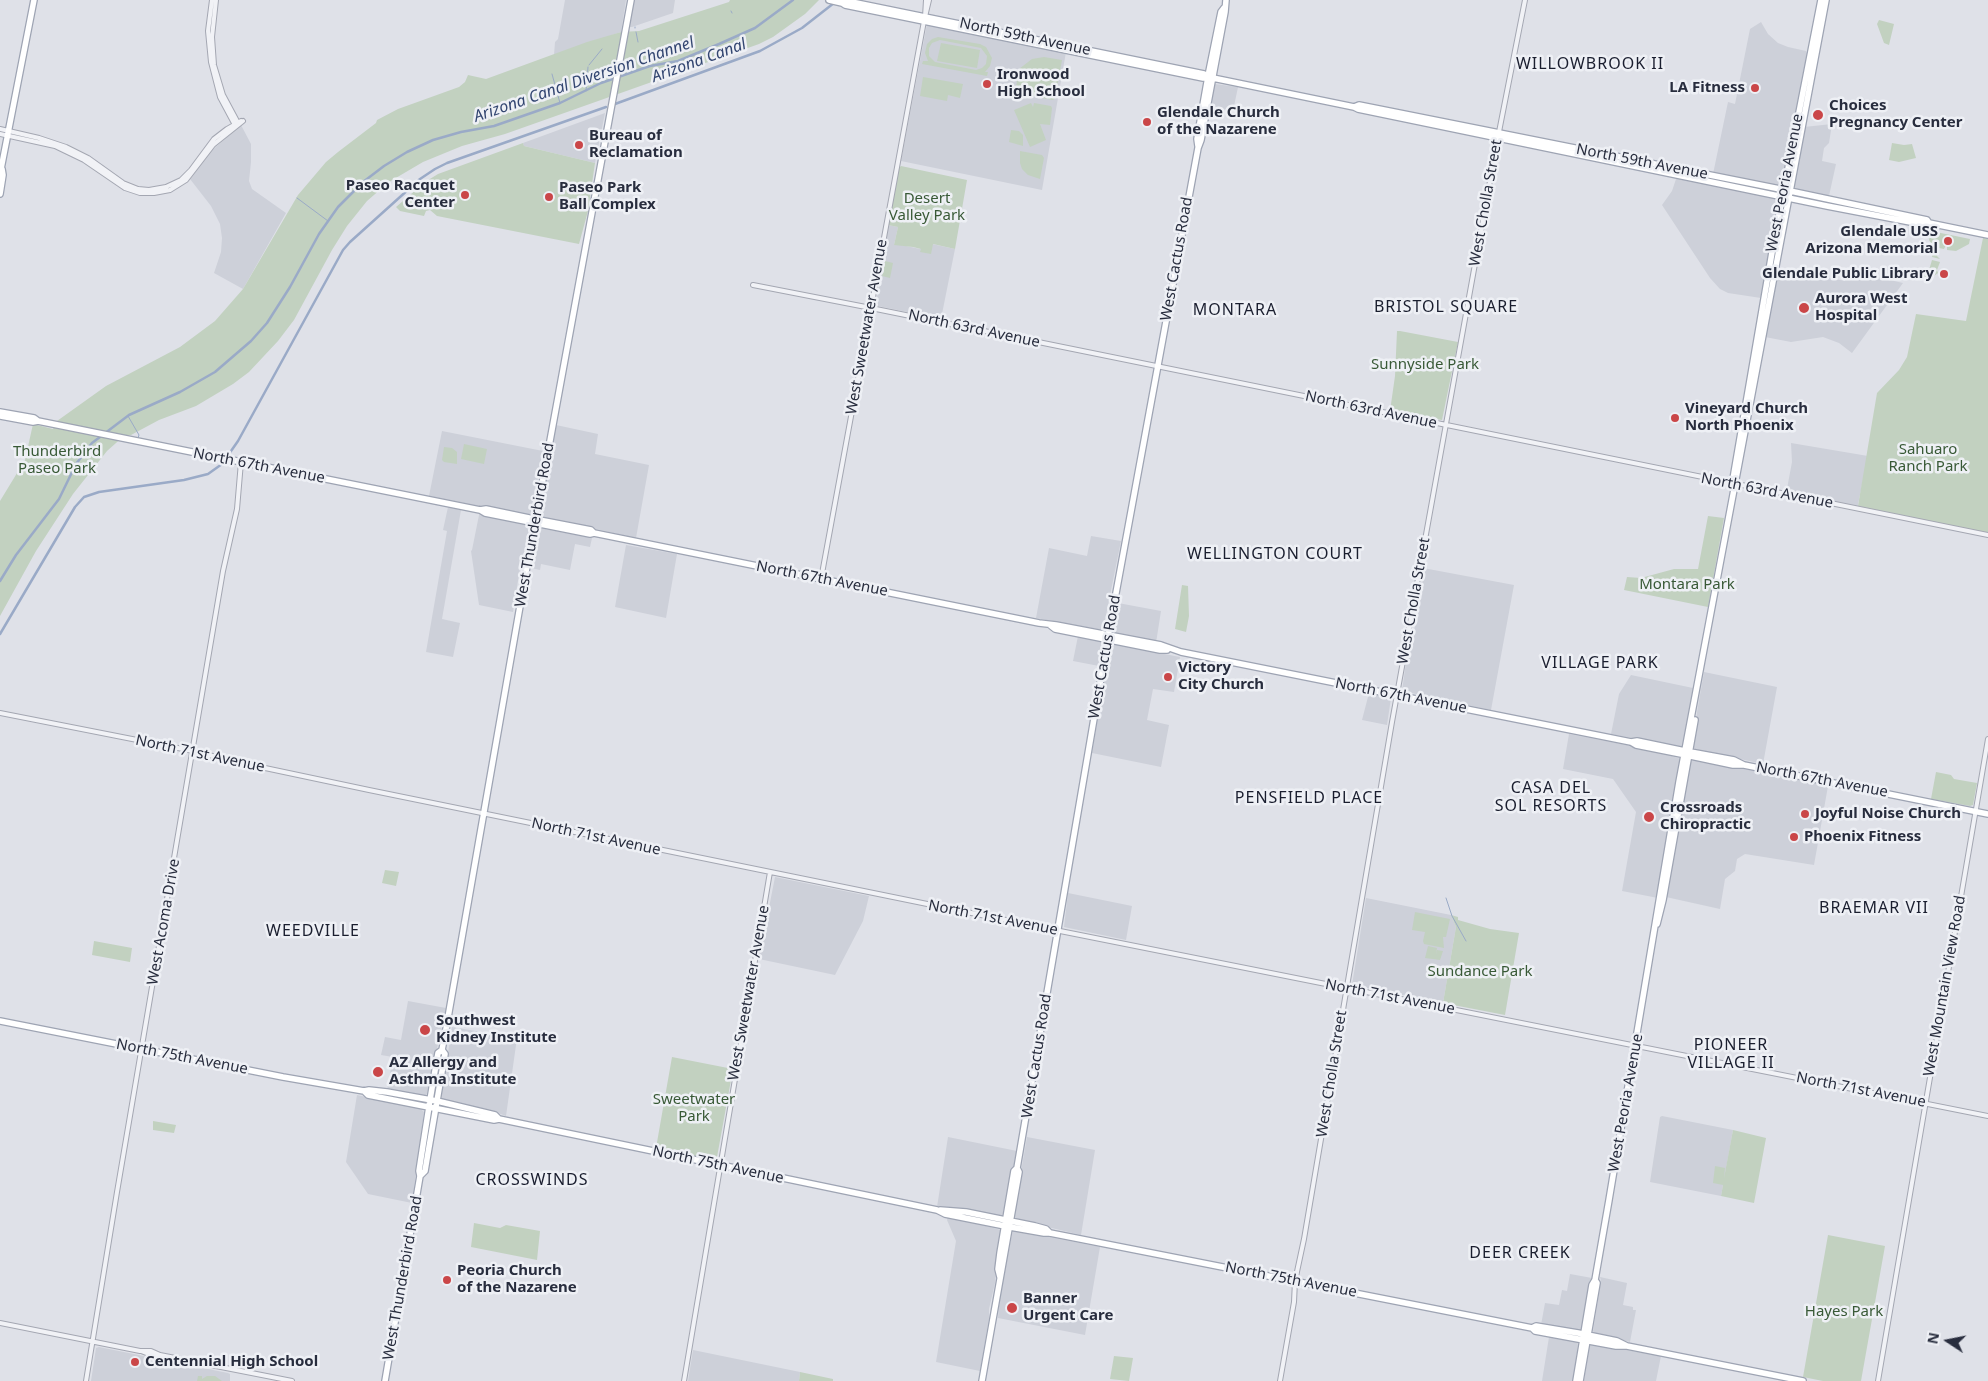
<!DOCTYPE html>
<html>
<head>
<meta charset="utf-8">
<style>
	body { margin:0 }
	#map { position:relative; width:1988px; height:1381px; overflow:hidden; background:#dfe1e8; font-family:"Noto Sans",sans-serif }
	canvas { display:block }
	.north { position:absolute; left:1923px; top:1316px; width:50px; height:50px; -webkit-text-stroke:4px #eef0f5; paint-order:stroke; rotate:281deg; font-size:14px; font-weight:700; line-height:20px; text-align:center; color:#282d3e }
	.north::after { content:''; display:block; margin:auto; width:18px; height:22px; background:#282d3e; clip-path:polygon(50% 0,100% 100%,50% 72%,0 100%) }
</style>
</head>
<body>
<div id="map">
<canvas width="1988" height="1381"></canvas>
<div class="north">N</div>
</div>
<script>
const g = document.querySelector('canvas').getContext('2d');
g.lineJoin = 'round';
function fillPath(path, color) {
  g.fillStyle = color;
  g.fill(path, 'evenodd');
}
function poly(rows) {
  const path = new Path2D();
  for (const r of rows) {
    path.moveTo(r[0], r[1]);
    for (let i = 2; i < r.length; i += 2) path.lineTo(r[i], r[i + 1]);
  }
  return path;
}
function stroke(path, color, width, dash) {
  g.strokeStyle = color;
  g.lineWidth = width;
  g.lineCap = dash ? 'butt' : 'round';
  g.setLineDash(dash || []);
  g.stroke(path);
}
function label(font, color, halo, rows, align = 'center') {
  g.font = font + ' "Noto Sans",sans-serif';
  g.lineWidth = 5;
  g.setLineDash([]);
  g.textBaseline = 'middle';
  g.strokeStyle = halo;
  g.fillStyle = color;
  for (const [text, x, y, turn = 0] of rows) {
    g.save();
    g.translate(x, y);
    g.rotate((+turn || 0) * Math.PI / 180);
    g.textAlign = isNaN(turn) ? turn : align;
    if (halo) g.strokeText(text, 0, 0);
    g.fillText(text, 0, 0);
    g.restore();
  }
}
const built = poly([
	[565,0,626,0,621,32,554,55,555,42,558,39],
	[634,0,675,0,673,13,632,27,629,27],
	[1761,22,1768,34,1778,43,1788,47,1806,51,1807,54,1782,184,1778,186,1713,174,1728,102,1735,104,1750,29],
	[927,24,1066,52,1042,190,901,161],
	[1215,84,1238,87,1233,111,1210,107],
	[605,113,595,163,524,146,523,143],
	[1832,124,1829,143,1824,148,1822,161,1836,164,1829,196,1796,190,1793,188,1804,127],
	[241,125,251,144,251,162,249,181,252,189,286,213,243,289,214,273,221,252,222,238,220,224,211,206,190,179,210,152],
	[1679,177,1777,199,1778,202,1761,298,1728,293,1720,289,1710,278,1662,205,1672,191,1676,179],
	[888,225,898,227,894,245,902,245,920,249,932,244,955,249,941,319,878,306,876,304],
	[1776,267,1845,281,1847,270,1903,283,1852,353,1839,343,1823,337,1791,342,1765,337],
	[556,425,598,434,595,454,649,465,636,538,542,517,544,492],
	[442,431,543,451,531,515,517,514,429,496],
	[1791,443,1868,456,1857,509,1786,494,1792,462],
	[448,507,461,510,442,619,460,623,453,657,426,652,447,531,443,530],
	[479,515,503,519,527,525,529,528,526,547,521,562,513,612,479,605,471,551,472,550],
	[540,528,592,538,590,547,575,544,570,570,541,564,540,570,531,568],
	[1091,536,1121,541,1103,630,1036,618,1049,548,1087,556],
	[626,545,677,554,666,618,615,607],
	[1423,568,1514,585,1491,710,1402,691,1408,648,1412,643,1420,596,1419,589],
	[1118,603,1161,611,1156,643,1115,633],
	[1078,636,1102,641,1099,666,1073,661],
	[1112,644,1180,657,1174,692,1153,689,1147,720,1169,725,1161,767,1092,753,1107,665],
	[1704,672,1777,687,1763,764,1694,749,1693,747,1697,712],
	[1631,675,1693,688,1684,744,1682,747,1611,734,1619,694],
	[1369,693,1391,698,1387,725,1362,720],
	[1569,734,1653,750,1681,759,1658,898,1622,891,1636,812,1613,779,1563,769],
	[1694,759,1828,786,1814,865,1745,854,1737,859,1735,871,1725,879,1720,909,1666,897,1690,762],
	[775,877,869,896,863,921,835,975,759,959],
	[1068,893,1132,906,1126,940,1064,927],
	[1366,898,1451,915,1456,927,1443,1003,1352,985],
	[408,1001,446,1008,427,1094,424,1096,387,1090,393,1057,381,1055,385,1037,401,1040],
	[452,1027,517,1038,506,1116,490,1110,441,1099],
	[357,1095,421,1109,424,1112,412,1203,368,1194,346,1162],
	[1662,1116,1733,1130,1721,1196,1650,1182,1660,1117],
	[948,1137,1017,1151,1002,1217,937,1207],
	[1027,1137,1095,1150,1081,1235,1018,1220,1015,1218,1016,1200],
	[948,1216,1001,1230,995,1283,989,1309,989,1318,980,1371,936,1362,956,1241,947,1220],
	[1013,1230,1100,1247,1085,1335,998,1318,1000,1292],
	[1570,1274,1592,1278,1581,1330,1578,1331,1541,1325,1545,1303,1559,1305,1562,1290,1567,1291],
	[1600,1277,1627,1283,1623,1305,1633,1307,1633,1310,1636,1310,1630,1342,1595,1334,1593,1331,1601,1281],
	[1549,1337,1578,1342,1574,1381,1542,1381],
	[1592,1344,1661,1356,1656,1381,1584,1381,1589,1347],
	[99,1347,228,1373,230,1374,230,1381,91,1381,96,1348],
	[693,1350,800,1372,799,1381,688,1381]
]);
const green = poly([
	[730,0,819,0,805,14,773,37,759,44,505,134,462,146,423,162,389,182,367,201,347,226,332,250,294,320,278,341,249,372,233,384,196,406,159,420,131,435,125,435,107,451,73,494,36,551,0,616,0,501,25,460,33,424,53,429,57,421,106,386,180,347,215,321,243,289,298,195,326,162,338,152,376,123,377,120,398,109,459,87,465,82,468,75,486,79,587,42,621,32,639,31,729,2],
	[1879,20,1894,24,1889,45,1884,43,1877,24],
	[938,37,980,44,986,47,992,58,990,66,985,72,988,72,987,76,922,64,923,61,928,61,925,53,927,44,932,39],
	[940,40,981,48,987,56,986,64,982,68,976,70,935,62,929,56,929,48,932,43],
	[941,43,980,50,977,68,937,61],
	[1044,57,1062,60,1055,98,1053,100,1015,93,1019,69,1032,59],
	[923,77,963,84,960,98,948,95,947,101,920,96],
	[1031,103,1033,107,1034,103,1051,106,1052,108,1050,125,1040,124,1046,140,1030,147,1014,110],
	[1011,130,1019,131,1023,135,1023,146,1009,142],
	[523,143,524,146,595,163,588,211,579,244,437,216,430,210,426,211,424,216,400,211,396,207,425,182,438,174],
	[1892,143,1904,145,1912,144,1916,158,1899,162,1889,160],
	[1020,151,1042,155,1044,158,1040,179,1028,175,1022,169,1020,163],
	[901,166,967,180,955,249,933,244,931,254,920,252,921,249,913,247,894,245,898,227,888,225,899,168],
	[1931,231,1970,239,1969,244,1956,251,1947,250,1947,243,1944,249,1939,248,1937,256,1940,259,1932,257,1933,246,1929,240],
	[1983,238,1988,239,1988,533,1858,506,1877,393,1899,370,1907,357,1916,314,1966,321],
	[1932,260,1940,262,1937,270,1938,273,1930,279,1923,277,1924,273,1929,270],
	[885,261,893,263,890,278,882,276],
	[1397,331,1400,331,1458,342,1442,420,1390,411,1395,376],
	[464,444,487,449,484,464,461,459],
	[444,447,452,448,457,452,457,464,444,462,442,460],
	[1708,516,1724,518,1708,607,1624,590,1627,577,1641,578,1674,569,1698,569],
	[1182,585,1188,586,1189,616,1186,632,1175,629],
	[1936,772,1951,775,1954,779,1977,783,1973,805,1970,806,1931,799],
	[385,870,399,872,396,886,382,883],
	[1415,912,1450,919,1446,937,1443,937,1444,948,1424,944,1423,941,1425,932,1412,930],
	[1451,915,1458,917,1458,920,1490,929,1519,933,1505,1015,1443,1003,1456,927],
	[94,941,132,948,130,962,92,955],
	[1428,946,1437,948,1436,955,1437,950,1443,951,1440,960,1425,958],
	[672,1057,733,1069,717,1157,715,1160,656,1148],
	[153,1121,176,1125,174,1133,153,1130],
	[1733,1130,1766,1138,1754,1203,1721,1196,1723,1185,1713,1183,1715,1166,1725,1168,1724,1178],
	[474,1223,500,1228,506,1225,540,1231,537,1260,471,1247],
	[1828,1235,1885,1246,1861,1381,1823,1381,1803,1377],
	[1114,1356,1133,1358,1129,1381,1110,1379],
	[800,1372,833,1379,833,1381,799,1381],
	[198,1376,202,1376,202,1379,207,1376,215,1376,222,1381,197,1381]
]);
const stream = poly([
	[731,11,732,13],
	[635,27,635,28],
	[636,32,638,42],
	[589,65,602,49],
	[552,74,560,103],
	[586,91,588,67],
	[297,198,328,221],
	[128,416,139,435,138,438],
	[1446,898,1452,916,1466,941]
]);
const canal = poly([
	[615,104,760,51,802,28,834,3],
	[0,581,16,555,59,499,76,464,92,443,129,415,180,392,215,372,251,341,267,323,290,287,319,234,338,207,363,182,384,166,407,152,433,140,461,132,494,126,560,103,601,83,650,66,678,61,719,44,755,28,793,0],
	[0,634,75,507,84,497,99,492,184,480,208,474,222,464,238,441,343,250,350,242,420,179,435,169,447,163,606,107]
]);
const minor = poly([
	[212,0,208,31,211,62,220,97,235,125],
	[216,0,212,37,214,65,223,95,238,123],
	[925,17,926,0],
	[0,129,39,138,66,147,88,158,123,183,138,189,149,190,166,187,181,180,191,170,214,139,227,129,241,121],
	[0,134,55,146,84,160,125,188,140,193,154,193,170,190,186,180,213,145,243,121],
	[753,285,871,308,1988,535],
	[821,579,924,21,929,0],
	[0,713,193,751,232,761,369,790,1035,926,1988,1116],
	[0,1323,140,1351,151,1351,160,1355,292,1381],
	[141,1351,154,1356,160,1355],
	[86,1381,117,1192,223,571,237,509,241,462],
	[684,1381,770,872],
	[1280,1381,1294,1302,1295,1281,1304,1239,1392,722,1498,137,1525,0],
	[1878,1381,1988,739]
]);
const major = poly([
	[829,0,842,3,845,5,1203,78,1208,77],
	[842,3,847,1,1204,74,1208,77,1354,107,1358,109,1827,206,1926,225,1929,223,1988,235],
	[1354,107,1359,105,1790,191,1927,220,1929,223],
	[1198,146,1197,139,1209,71,1221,12,1224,8],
	[0,174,34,0],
	[0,194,3,175,2,169],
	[0,412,34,418,38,421],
	[0,416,33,422,38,421,480,510,486,509,529,518,591,530,594,533],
	[1734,484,1733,479,1775,235,1821,0],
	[480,510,485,513,590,534,594,533,1039,623,1056,625,1161,645,1181,652,1631,742,1636,745,1681,754,1733,765,1744,765],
	[1050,625,1055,629,1160,650,1167,650],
	[1631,742,1637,741,1685,751,1734,760,1744,765,1988,814],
	[1657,924,1663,900,1695,720],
	[0,1021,283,1077,364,1091,369,1090,387,1092,437,1101,495,1115,499,1119],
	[364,1091,368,1095,494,1120,499,1119,937,1210,945,1214,1010,1227,1044,1233,1050,1233,1532,1328,1536,1326,1578,1333,1617,1341,1627,1346],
	[420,1176,425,1171,427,1159,445,1054,442,1050],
	[940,1210,966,1212,1035,1226,1046,1229,1050,1233],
	[1000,1277,998,1269,1000,1253,1014,1171,1017,1168],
	[1532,1328,1535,1331,1616,1346,1627,1346,1803,1381],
	[385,1381,420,1176,419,1171,430,1100,438,1053,442,1050,446,1029,527,566,631,0],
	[982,1381,1019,1172,1017,1168,1109,631,1198,148,1201,140,1225,12,1226,0],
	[1576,1381,1592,1285,1595,1280,1609,1200,1679,782,1826,0],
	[1580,1381,1597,1283,1595,1280]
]);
const markers = [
	[987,84,5,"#ca4648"],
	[1755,88,5,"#ca4648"],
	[1818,115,6,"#ca4648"],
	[1147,122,5,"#ca4648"],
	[579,145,5,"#ca4648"],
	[465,195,5,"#ca4648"],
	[549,197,5,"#ca4648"],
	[1948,241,5,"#ca4648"],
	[1944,274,5,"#ca4648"],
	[1804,308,6,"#ca4648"],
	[1675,418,5,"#ca4648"],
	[1168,677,5,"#ca4648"],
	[1805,814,5,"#ca4648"],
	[1649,817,6,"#ca4648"],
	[1794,837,5,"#ca4648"],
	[425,1030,6,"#ca4648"],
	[378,1072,6,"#ca4648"],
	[447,1280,5,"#ca4648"],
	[1012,1308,6,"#ca4648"],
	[135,1362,5,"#ca4648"]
];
const streetNames = [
	["North 59th Avenue",1025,37,12],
	["North 59th Avenue",1642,162,11],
	["West Peoria Avenue",1785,183,-79],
	["West Cholla Street",1486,203,-80],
	["West Cactus Road",1177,259,-80],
	["West Sweetwater Avenue",867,327,-80],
	["North 63rd Avenue",974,329,12],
	["North 63rd Avenue",1371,410,12],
	["North 67th Avenue",259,466,11],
	["North 63rd Avenue",1767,491,11],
	["West Thunderbird Road",535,525,-80],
	["North 67th Avenue",822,579,11],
	["West Cholla Street",1414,601,-80],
	["West Cactus Road",1105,657,-80],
	["North 67th Avenue",1401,696,11],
	["North 71st Avenue",200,754,12],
	["North 67th Avenue",1822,780,11],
	["North 71st Avenue",596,837,12],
	["North 71st Avenue",993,918,11],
	["West Acoma Drive",164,922,-80],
	["West Mountain View Road",1945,986,-80],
	["West Sweetwater Avenue",749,993,-80],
	["North 71st Avenue",1390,997,11],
	["West Cactus Road",1037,1056,-81],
	["North 75th Avenue",182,1057,11],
	["West Cholla Street",1332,1074,-81],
	["North 71st Avenue",1861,1090,11],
	["West Peoria Avenue",1626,1103,-80],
	["North 75th Avenue",718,1165,12],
	["West Thunderbird Road",403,1278,-80],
	["North 75th Avenue",1291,1280,11]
];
const poiNames = [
	["Ironwood",997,75],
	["High School",997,92],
	["LA Fitness",1745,88,"right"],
	["Choices",1829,106],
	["Pregnancy Center",1829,123],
	["Glendale Church",1157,113],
	["of the Nazarene",1157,130],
	["Bureau of",589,136],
	["Reclamation",589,153],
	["Paseo Racquet",455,186,"right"],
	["Center",455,203,"right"],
	["Paseo Park",559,188],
	["Ball Complex",559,205],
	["Glendale USS",1938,232,"right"],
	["Arizona Memorial",1938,249,"right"],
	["Glendale Public Library",1934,274,"right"],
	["Aurora West",1815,299],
	["Hospital",1815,316],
	["Vineyard Church",1685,409],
	["North Phoenix",1685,426],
	["Victory",1178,668],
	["City Church",1178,685],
	["Crossroads",1660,808],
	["Chiropractic",1660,825],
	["Joyful Noise Church",1815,814],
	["Phoenix Fitness",1804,837],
	["Southwest",436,1021],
	["Kidney Institute",436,1038],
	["AZ Allergy and",389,1063],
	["Asthma Institute",389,1080],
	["Peoria Church",457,1271],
	["of the Nazarene",457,1288],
	["Banner",1023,1299],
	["Urgent Care",1023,1316],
	["Centennial High School",145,1362]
];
const parkNames = [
	["Desert",927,199],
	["Valley Park",927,216],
	["Sunnyside Park",1425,365],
	["Sahuaro",1928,450],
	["Ranch Park",1928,467],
	["Thunderbird",57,452],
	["Paseo Park",57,469],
	["Montara Park",1687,585],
	["Sundance Park",1480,972],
	["Sweetwater",694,1100],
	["Park",694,1117],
	["Hayes Park",1844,1312]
];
const waterNames = [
	["Arizona Canal",699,61,-20],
	["Arizona Canal Diversion Channel",584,80,-19]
];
const neighbourhoodNames = [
	["WILLOWBROOK II",1590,64],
	["BRISTOL SQUARE",1446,307],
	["MONTARA",1235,310],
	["WELLINGTON COURT",1275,554],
	["VILLAGE PARK",1600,663],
	["CASA DEL",1551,788],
	["SOL RESORTS",1551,806],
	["PENSFIELD PLACE",1309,798],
	["BRAEMAR VII",1874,908],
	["WEEDVILLE",313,931],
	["PIONEER",1731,1045],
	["VILLAGE II",1731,1063],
	["CROSSWINDS",532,1180],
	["DEER CREEK",1520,1253]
];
fillPath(built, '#cdd0d9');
fillPath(green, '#c2d1c0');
stroke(stream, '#9aaac7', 1);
stroke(canal, '#9aaac7', 2.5);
stroke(minor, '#a4a7b2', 6);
stroke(major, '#9ea4b3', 8);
stroke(minor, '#f1f2f6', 4);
stroke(major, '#fff', 5.5);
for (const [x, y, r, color] of markers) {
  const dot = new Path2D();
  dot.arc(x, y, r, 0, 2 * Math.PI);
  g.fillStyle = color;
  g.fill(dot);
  stroke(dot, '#eef0f5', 2);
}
label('15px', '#282d3e', '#eef0f5', streetNames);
label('bold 15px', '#282d3e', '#eef0f5', poiNames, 'left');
label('15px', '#385936', '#eef0f5', parkNames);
label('italic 16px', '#334671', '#eef0f5', waterNames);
g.letterSpacing = '1px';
label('16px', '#1a1e2f', '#eef0f5', neighbourhoodNames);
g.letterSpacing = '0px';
</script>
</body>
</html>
